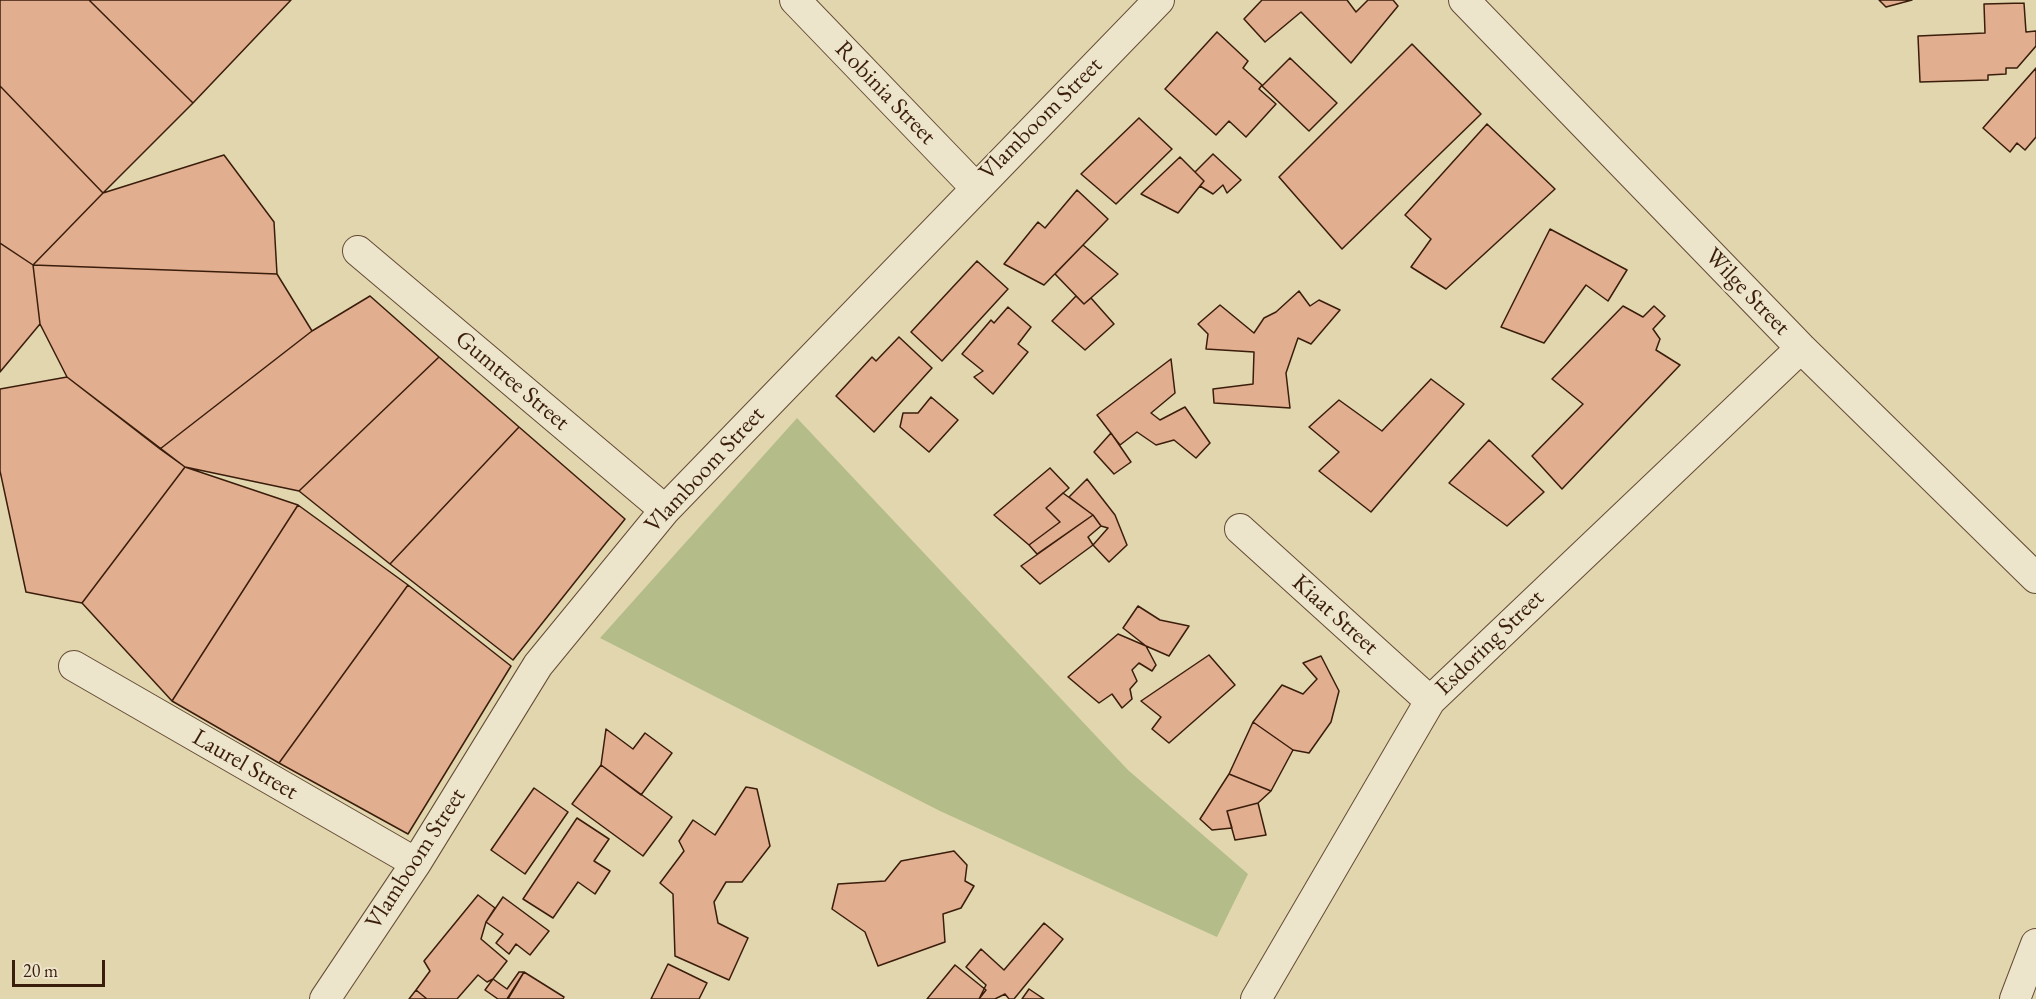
<!DOCTYPE html>
<html>
<head>
<meta charset="utf-8">
<style>
	body { margin:0 }
	#map { position:relative; width:2036px; height:999px; overflow:hidden; background:#e2d6af; font-family:"EB Garamond",serif }
	canvas { display:block }
	.scale { position:absolute; left:12px; top:960px; width:93px; height:27px; box-sizing:border-box; border:3px solid #3a1d0b; border-top:0; padding-left:8px; font-size:18px; line-height:21px; white-space:nowrap; color:#3a1d0b; -webkit-text-stroke:4px #ece4cb; paint-order:stroke }
</style>
</head>
<body>
<div id="map">
<canvas width="2036" height="999"></canvas>
<div class="scale">20 m</div>
</div>
<script>
const g = document.querySelector('canvas').getContext('2d');
g.lineJoin = 'round';
function fillPath(path, color) {
  g.fillStyle = color;
  g.fill(path, 'evenodd');
}
function poly(rows) {
  const path = new Path2D();
  for (const r of rows) {
    path.moveTo(r[0], r[1]);
    for (let i = 2; i < r.length; i += 2) path.lineTo(r[i], r[i + 1]);
  }
  return path;
}
function stroke(path, color, width, dash) {
  g.strokeStyle = color;
  g.lineWidth = width;
  g.lineCap = dash ? 'butt' : 'round';
  g.setLineDash(dash || []);
  g.stroke(path);
}
function label(font, color, halo, rows, align = 'center') {
  g.font = font + ' "EB Garamond",serif';
  g.lineWidth = 4.5;
  g.setLineDash([]);
  g.textBaseline = 'middle';
  g.strokeStyle = halo;
  g.fillStyle = color;
  for (const [text, x, y, turn = 0] of rows) {
    g.save();
    g.translate(x, y);
    g.rotate((+turn || 0) * Math.PI / 180);
    g.textAlign = isNaN(turn) ? turn : align;
    if (halo) g.strokeText(text, 0, 0);
    g.fillText(text, 0, 0);
    g.restore();
  }
}
const green = poly([
	[797,418,1128,770,1248,874,1217,937,940,811,600,638]
]);
const building = poly([
	[0,0,89,0,193,103,103,193,0,86,0,0],
	[89,0,291,0,193,103,89,0],
	[1262,0,1347,0,1356,12,1368,0,1393,0,1398,6,1351,63,1301,12,1265,42,1244,19,1262,0],
	[1879,0,1912,0,1886,7,1879,0],
	[2024,3,2026,32,2036,31,2036,46,2017,68,2006,68,2006,74,1988,75,1988,80,1920,82,1918,36,1985,33,1984,4,2024,3],
	[1217,32,1248,61,1243,68,1262,85,1259,89,1276,104,1246,137,1229,121,1216,135,1165,89,1217,32],
	[1412,44,1481,114,1342,249,1279,177,1412,44],
	[1290,58,1337,103,1309,131,1262,86,1290,58],
	[2036,68,2036,137,2025,150,2017,143,2010,152,1983,128,2036,68],
	[0,86,103,193,33,265,0,243,0,86],
	[1139,118,1172,149,1116,204,1081,174,1139,118],
	[1487,124,1555,189,1446,289,1411,267,1431,239,1405,215,1487,124],
	[1213,154,1241,180,1227,193,1223,185,1213,194,1200,186,1204,181,1195,172,1213,154],
	[224,155,274,222,277,274,33,265,103,193,224,155],
	[1180,157,1204,181,1178,213,1141,194,1180,157],
	[1077,190,1108,219,1083,245,1044,285,1004,264,1038,222,1045,228,1077,190],
	[1550,229,1627,270,1608,301,1586,285,1544,343,1501,327,1550,229],
	[0,243,33,265,40,324,0,372,0,243],
	[1083,245,1118,274,1084,304,1055,274,1083,245],
	[977,261,1008,289,942,361,911,332,977,261],
	[33,265,277,274,312,331,160,449,67,377,40,324,33,265],
	[1299,291,1310,306,1319,300,1340,310,1311,344,1298,338,1286,373,1290,408,1214,403,1213,389,1253,384,1254,352,1206,349,1208,334,1198,324,1220,305,1254,333,1264,318,1276,312,1299,291],
	[370,296,439,357,299,491,185,467,160,449,312,331,370,296],
	[1076,296,1084,304,1091,298,1114,324,1085,350,1052,321,1076,296],
	[1623,306,1643,317,1654,306,1665,316,1653,329,1660,339,1656,350,1680,365,1562,489,1532,456,1583,404,1552,379,1623,306],
	[1008,307,1031,327,1018,344,1028,352,993,394,974,377,983,371,962,354,991,320,994,323,1008,307],
	[899,337,932,368,874,432,836,396,872,357,876,361,899,337],
	[439,357,519,427,390,564,299,491,439,357],
	[1171,359,1175,393,1151,413,1160,420,1185,407,1210,443,1196,458,1174,440,1156,445,1137,432,1120,445,1097,415,1171,359],
	[67,377,185,467,82,603,26,592,0,471,0,389,67,377],
	[1431,379,1464,404,1371,512,1319,471,1339,452,1309,427,1339,400,1382,431,1431,379],
	[931,397,958,420,929,452,900,427,903,413,918,413,931,397],
	[519,427,625,519,513,660,390,564,519,427],
	[1111,433,1131,462,1114,474,1094,452,1111,433],
	[1489,440,1544,492,1507,526,1449,483,1489,440],
	[185,467,298,505,172,701,82,603,185,467],
	[1050,468,1069,488,1046,508,1060,522,1029,545,994,515,1050,468],
	[1087,479,1115,515,1127,545,1109,562,1093,545,1108,528,1101,526,1093,515,1069,497,1087,479],
	[1063,493,1093,515,1037,554,1029,545,1060,522,1046,508,1063,493],
	[298,505,408,585,279,763,172,701,298,505],
	[1093,515,1101,526,1088,537,1093,545,1040,584,1021,566,1093,515],
	[408,585,511,666,408,834,279,763,408,585],
	[1138,606,1160,620,1189,626,1169,656,1146,646,1123,628,1138,606],
	[1118,634,1146,646,1156,665,1152,671,1139,663,1132,670,1137,681,1130,689,1132,699,1122,708,1112,694,1099,703,1068,677,1118,634],
	[1209,655,1235,685,1169,743,1152,729,1161,717,1141,701,1209,655],
	[1321,656,1339,691,1331,722,1309,753,1293,750,1253,722,1282,685,1303,694,1317,679,1303,663,1321,656],
	[1253,722,1293,750,1271,791,1229,774,1253,722],
	[606,729,633,749,645,733,672,753,641,795,601,765,606,729],
	[601,765,672,817,643,856,572,804,601,765],
	[1229,774,1271,791,1258,803,1227,811,1232,828,1212,830,1200,819,1229,774],
	[746,787,757,789,770,846,742,882,726,882,714,902,718,923,748,938,729,980,675,956,673,894,660,883,684,851,679,841,693,820,715,835,746,787],
	[534,788,568,812,525,874,491,850,534,788],
	[1258,803,1266,835,1235,840,1227,811,1258,803],
	[577,818,609,839,594,861,610,871,595,894,578,882,553,918,523,899,577,818],
	[954,851,967,865,965,881,974,886,961,908,943,914,945,942,878,966,865,932,832,909,838,884,885,881,901,861,954,851],
	[478,895,495,908,486,922,481,939,507,961,493,979,487,982,478,975,457,999,427,999,416,990,430,971,424,961,478,895],
	[503,897,549,931,530,955,516,944,509,954,496,943,503,934,486,922,503,897],
	[1044,923,1063,939,1014,999,1009,999,1005,994,995,999,979,999,986,985,966,967,981,949,1004,970,1044,923],
	[668,964,707,983,699,999,651,999,668,964],
	[955,965,986,990,979,999,927,999,955,965],
	[519,972,524,972,507,999,498,999,485,990,493,979,507,989,519,972],
	[524,972,564,997,563,999,508,999,524,972],
	[1029,989,1044,999,1022,999,1029,989],
	[416,990,427,999,409,999,416,990]
]);
const street = poly([
	[795,0,975,187],
	[1464,0,1801,348,2036,578],
	[358,251,665,510],
	[1240,529,1430,701],
	[74,666,416,863],
	[325,999,416,863,538,665,665,510,1159,0],
	[1256,999,1430,701,1801,348],
	[2015,999,2036,944]
]);
const streetNames = [
	["Robinia Street",885,93,46],
	["Vlamboom Street",1041,119,-45],
	["Wilge Street",1747,292,46],
	["Gumtree Street",512,381,40],
	["Vlamboom Street",705,470,-47],
	["Kiaat Street",1335,615,42],
	["Esdoring Street",1490,643,-44],
	["Laurel Street",245,765,30],
	["Vlamboom Street",416,859,-57]
];
fillPath(green, '#b4bd8a');
fillPath(building, '#e1ae8f');
stroke(building, '#3a1d0b', 1.5);
stroke(street, '#644b34', 32);
stroke(street, '#ece4cb', 30);
label('24px', '#3a1d0b', '#ece4cb', streetNames);
</script>
</body>
</html>
